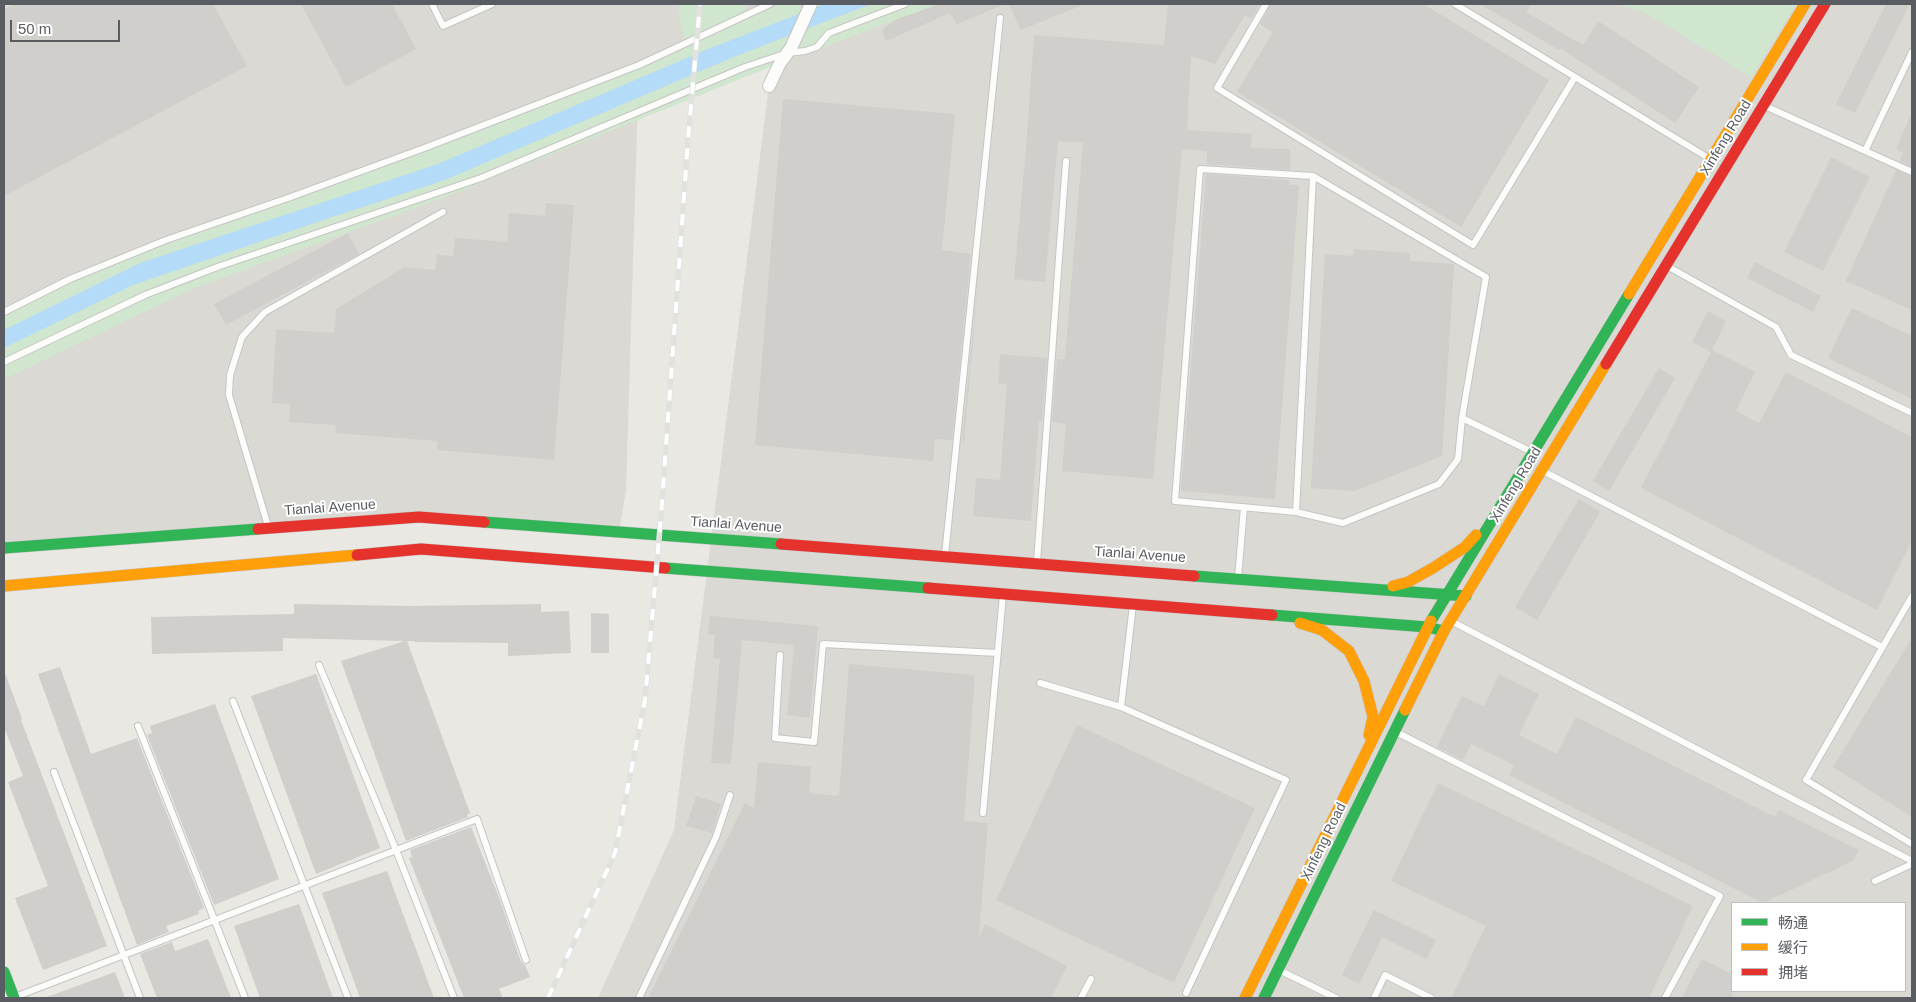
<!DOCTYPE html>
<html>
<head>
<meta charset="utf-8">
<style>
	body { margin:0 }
	#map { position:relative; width:1916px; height:1002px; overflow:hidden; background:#e9e8e3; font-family:Helvetica,"Noto Sans SC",sans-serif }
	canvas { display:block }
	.frame { position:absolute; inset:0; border:5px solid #595c61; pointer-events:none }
	.legend { position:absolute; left:1731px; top:902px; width:175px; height:90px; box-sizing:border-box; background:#fff; border:1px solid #bdbec0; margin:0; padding:6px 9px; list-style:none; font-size:15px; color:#595c61 }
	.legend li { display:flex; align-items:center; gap:10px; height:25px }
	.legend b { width:25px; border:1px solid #bdbec0 }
	.scale { position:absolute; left:10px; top:20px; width:110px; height:22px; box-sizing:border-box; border:2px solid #595c61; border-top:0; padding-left:6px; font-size:15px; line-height:18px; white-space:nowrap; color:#595c61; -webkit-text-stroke:4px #fff; paint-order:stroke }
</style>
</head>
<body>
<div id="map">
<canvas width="1916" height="1002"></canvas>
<div class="frame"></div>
<ul class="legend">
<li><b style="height:6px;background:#30b455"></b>畅通</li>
<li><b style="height:6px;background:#ff9f0a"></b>缓行</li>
<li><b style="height:6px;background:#e5322d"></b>拥堵</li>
</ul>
<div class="scale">50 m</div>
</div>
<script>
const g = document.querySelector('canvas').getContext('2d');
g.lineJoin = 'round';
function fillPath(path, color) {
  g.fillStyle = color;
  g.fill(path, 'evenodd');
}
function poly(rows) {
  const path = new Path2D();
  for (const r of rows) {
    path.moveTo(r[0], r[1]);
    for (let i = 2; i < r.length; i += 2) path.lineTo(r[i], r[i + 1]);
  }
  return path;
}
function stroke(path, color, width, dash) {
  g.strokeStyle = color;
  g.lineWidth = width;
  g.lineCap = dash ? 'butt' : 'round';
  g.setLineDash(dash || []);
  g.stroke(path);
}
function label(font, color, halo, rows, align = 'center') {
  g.font = font + ' Helvetica,sans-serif';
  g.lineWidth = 4;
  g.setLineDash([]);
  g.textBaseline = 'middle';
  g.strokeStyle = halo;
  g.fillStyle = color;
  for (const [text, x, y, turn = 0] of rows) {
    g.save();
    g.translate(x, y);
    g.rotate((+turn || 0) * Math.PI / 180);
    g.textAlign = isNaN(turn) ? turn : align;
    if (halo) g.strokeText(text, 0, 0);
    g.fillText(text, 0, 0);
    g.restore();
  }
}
const industrial = poly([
	[4,4,780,4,718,33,639,65,626,491,619,532,419,517,4,548],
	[811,4,1912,4,1912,998,598,998,674,830,769,86],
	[1732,903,1905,903,1905,991,1732,991]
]);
const green = poly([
	[678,4,746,4,746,15,684,44],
	[780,4,939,4,780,63,451,195,195,288,4,379,4,312,70,279,166,240,479,128,718,33],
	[1614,4,1796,4,1751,77,1644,12]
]);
const water = poly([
	[825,4,871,4,736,56,445,180,332,217,133,285,4,348,4,330,140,263,438,164,708,49]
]);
const building = poly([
	[15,4,213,4,247,66,4,196,4,10],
	[301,4,392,4,416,49,346,87],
	[940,4,1005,4,957,24,950,13,886,41,882,30,895,20],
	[1009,4,1085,4,1021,30],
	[1168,4,1260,4,1251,19,1245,15,1215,64,1191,56,1187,130,1252,134,1251,148,1290,149,1290,170,1207,164,1207,151,1182,149,1153,479,1062,471,1066,424,1052,422,1057,359,1065,359,1083,143,1058,141,1045,282,1014,279,1026,148,1034,35,1164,45],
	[1271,4,1423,4,1549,80,1461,227,1237,92,1273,32,1260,24],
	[1480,4,1531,4,1526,12,1583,45,1598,21,1699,87,1675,123,1560,48,1559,50],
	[1886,4,1910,4,1855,113,1836,104],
	[783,99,955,114,942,250,971,254,952,440,935,439,933,461,755,445],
	[1912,112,1912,167,1900,161,1903,153,1896,149],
	[1831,157,1870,177,1823,271,1784,252],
	[1896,170,1912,177,1912,310,1846,281],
	[1206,174,1289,180,1289,185,1299,185,1275,499,1181,491],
	[546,203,574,205,554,460,437,450,438,441,335,433,336,425,289,422,290,404,272,403,276,329,334,333,336,309,405,267,435,270,437,255,453,256,455,238,507,242,509,213,545,216],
	[348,233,359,254,226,325,214,304],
	[1354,249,1410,253,1410,261,1454,264,1442,456,1355,491,1311,488,1325,254,1353,256],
	[981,255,964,441,962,441],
	[1755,262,1821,296,1813,312,1747,278],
	[1852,308,1912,336,1912,399,1828,358],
	[1708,311,1726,321,1712,350,1755,372,1736,411,1759,423,1786,372,1912,437,1912,541,1877,610,1641,488,1711,352,1692,342],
	[1000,354,1047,358,1042,422,1039,421,1031,521,973,516,976,478,1000,480,1007,384,998,383],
	[1659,368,1675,378,1609,491,1593,481],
	[1579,499,1600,512,1537,620,1515,607],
	[294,604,410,606,541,604,541,612,569,611,571,653,508,656,508,643,414,642,414,641,407,641,470,813,467,815,468,817,406,841,341,661,405,641,283,638,283,651,152,654,151,617,294,614],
	[591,613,609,614,609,653,591,653],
	[710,616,818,626,810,718,787,715,794,645,742,640,731,764,711,763,720,659,713,658,715,635,708,634],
	[1912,638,1912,817,1833,767],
	[849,664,975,675,964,821,988,823,979,937,985,924,1067,966,1051,998,648,998,745,803,754,808,758,762,811,767,809,793,839,796],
	[60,667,91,754,137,738,204,908,198,911,199,914,166,926,169,932,137,945,38,674],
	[4,673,5,673,22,719,21,720,107,946,43,970,15,898,48,886,8,782,23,776,4,727],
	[316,674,380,848,316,874,251,696],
	[1499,674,1539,694,1519,735,1557,754,1576,717,1775,817,1779,810,1859,850,1853,861,1763,903,1509,775,1514,765,1471,744,1463,760,1437,747,1462,696,1484,706],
	[215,704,279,879,214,905,147,735,152,733,150,726],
	[1077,725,1255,808,1174,983,996,900],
	[1438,783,1693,906,1649,998,1451,998,1486,926,1391,881],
	[696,796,721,804,712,833,686,826],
	[471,827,500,900,521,962,525,965,530,977,499,989,503,998,464,998,409,858,412,857,410,850],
	[387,871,434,998,360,998,322,893],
	[299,904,333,998,260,998,234,926],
	[1374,910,1436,940,1427,959,1382,937,1359,984,1342,975],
	[208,939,231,998,157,998,140,954,172,942,175,951],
	[1702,959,1732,974,1732,998,1682,998],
	[115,972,125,998,47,998,47,997]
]);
const lane = poly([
	[432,4,443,26,492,4],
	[1266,4,1217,88,1473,245,1575,77],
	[1455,4,1710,159],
	[1765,106,1912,172],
	[1865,151,1912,52],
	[1313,176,1296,512,1175,501,1200,169,1313,176,1486,277,1462,418,1532,452],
	[1667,266,1776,327,1791,355,1912,413],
	[4,312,70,279,166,240,288,198,427,147,639,65,770,4],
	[4,362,145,295,220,266,481,178,745,67,787,53,805,51,817,47,829,33,905,4],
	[1543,471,1882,647],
	[1296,512,1343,523,1439,484,1458,459,1462,418],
	[268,526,229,395,230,375,242,337,265,312,443,212],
	[945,555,1000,18],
	[1037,562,1066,161],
	[1238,578,1244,507],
	[1912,596,1806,780,1912,844],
	[1451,621,1912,861],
	[780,655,775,738,814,742,823,644,998,653],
	[319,665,396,850,454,998],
	[1040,683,1121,707,1133,605],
	[233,701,348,998],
	[1121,707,1286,780,1186,993],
	[138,726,245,998],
	[1396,732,1720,896,1665,998],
	[54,772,140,998],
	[983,813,1003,595],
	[1875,881,1912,864],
	[1279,970,1336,998],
	[15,997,477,819,526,960],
	[639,998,716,837,730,795],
	[1081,998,1091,979],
	[1374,998,1385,975,1431,998]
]);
const street = poly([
	[769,86,780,63,791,48,811,4]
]);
const fast = poly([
	[484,522,781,544],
	[4,548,258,529],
	[665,568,928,588],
	[1194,576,1466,596],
	[1272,615,1427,627,1444,631],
	[1431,621,1629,294],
	[4,972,14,998],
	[1264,998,1405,710]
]);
const slow = poly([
	[1629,294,1805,4],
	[4,586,357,555],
	[1393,586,1408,582,1433,568,1465,547,1476,535],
	[1300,623,1322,630,1349,651,1364,681,1373,717,1369,735],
	[1405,710,1444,631,1606,364],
	[1245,998,1431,621]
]);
const jam = poly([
	[1606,364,1825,4],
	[258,529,419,517,484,522],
	[781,544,1194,576],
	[357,555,421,549,665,568],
	[928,588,1272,615]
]);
const rail = poly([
	[548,998,615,853,645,700,661,516,688,140,700,4]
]);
const streetNames = [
	["Xinfeng Road",1726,138,-59],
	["Xinfeng Road",1516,485,-59],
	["Tianlai Avenue",330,508,-4],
	["Tianlai Avenue",736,525,4],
	["Tianlai Avenue",1140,555,4],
	["Xinfeng Road",1324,842,-64]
];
fillPath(industrial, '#dad9d4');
fillPath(green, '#d0e6ce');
fillPath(water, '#b4dbf7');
fillPath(building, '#d0cfcc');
stroke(lane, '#c5c5c4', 8);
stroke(street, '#c5c5c4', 14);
stroke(fast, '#c6c6c5', 12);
stroke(slow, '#c6c6c5', 12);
stroke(jam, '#c6c6c5', 12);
stroke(lane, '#fcfcfb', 6);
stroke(street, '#fcfcfb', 12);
stroke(fast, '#30b455', 11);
stroke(slow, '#ff9f0a', 11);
stroke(jam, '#e5322d', 11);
stroke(rail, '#e1e1e0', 5.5);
stroke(rail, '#fff', 4, [11]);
label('14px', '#595c61', '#fff', streetNames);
</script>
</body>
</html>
